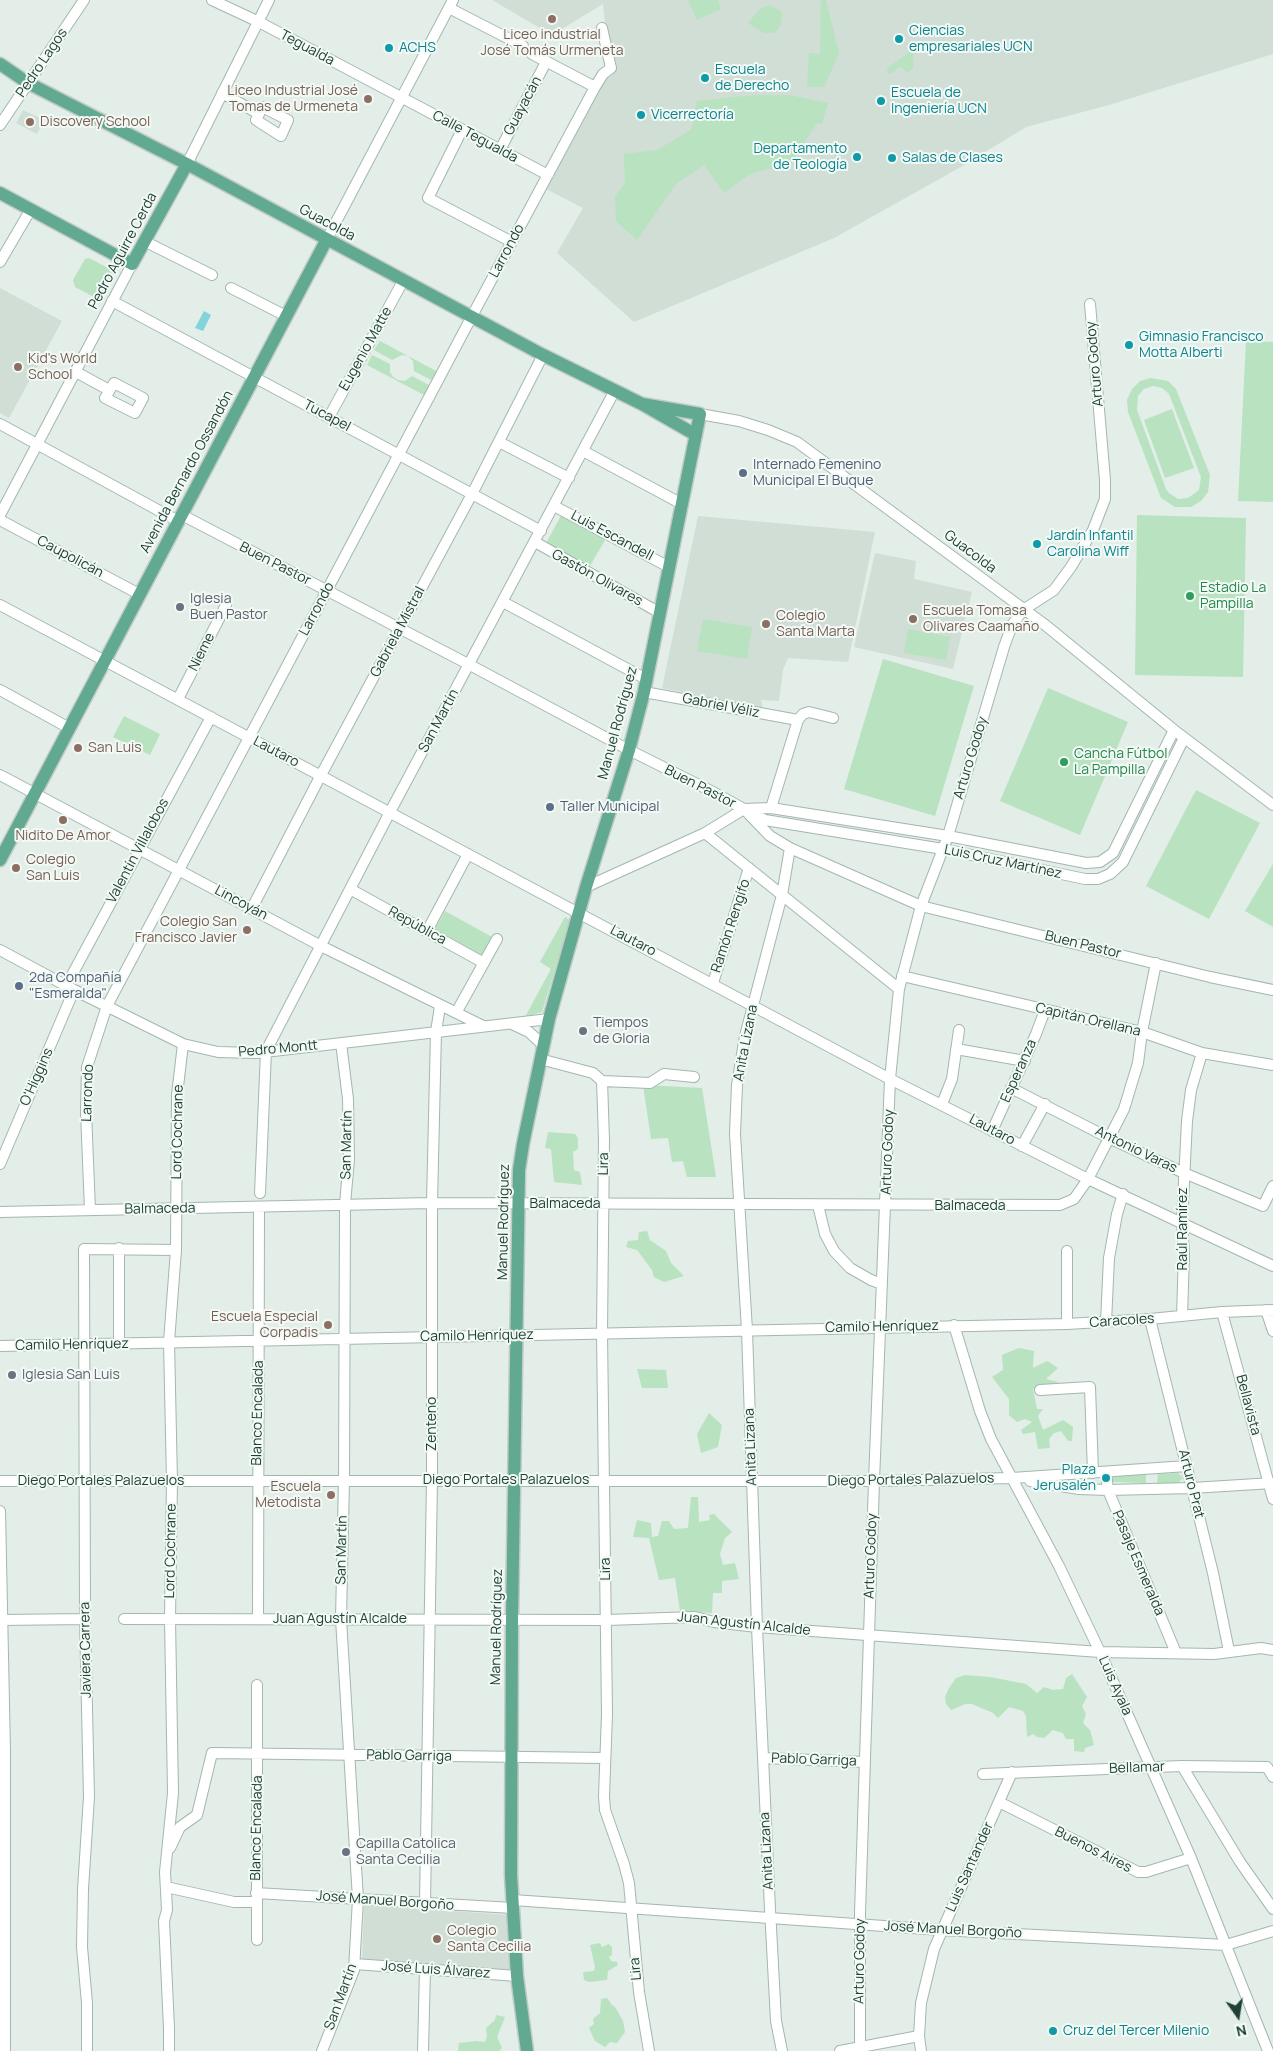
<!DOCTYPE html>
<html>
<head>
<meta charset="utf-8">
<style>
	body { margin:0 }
	#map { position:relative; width:1273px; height:2051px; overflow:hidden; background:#e2eee7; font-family:Manrope,sans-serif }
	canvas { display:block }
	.north { position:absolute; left:1213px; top:1991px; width:50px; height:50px; -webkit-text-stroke:4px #f3faf6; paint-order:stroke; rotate:167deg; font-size:14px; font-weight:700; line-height:20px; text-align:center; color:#1f4135 }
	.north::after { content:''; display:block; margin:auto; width:18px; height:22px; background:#1f4135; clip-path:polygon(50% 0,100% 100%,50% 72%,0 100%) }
</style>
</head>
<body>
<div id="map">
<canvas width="1273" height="2051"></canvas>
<div class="north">N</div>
</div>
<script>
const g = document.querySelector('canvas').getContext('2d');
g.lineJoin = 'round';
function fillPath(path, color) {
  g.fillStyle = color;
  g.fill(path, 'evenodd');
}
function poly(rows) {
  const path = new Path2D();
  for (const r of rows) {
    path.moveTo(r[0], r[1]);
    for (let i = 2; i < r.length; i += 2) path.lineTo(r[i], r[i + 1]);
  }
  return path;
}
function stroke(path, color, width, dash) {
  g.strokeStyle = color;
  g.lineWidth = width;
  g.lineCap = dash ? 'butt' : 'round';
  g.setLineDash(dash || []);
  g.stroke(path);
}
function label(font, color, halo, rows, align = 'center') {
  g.font = font + ' Manrope,sans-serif';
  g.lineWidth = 4;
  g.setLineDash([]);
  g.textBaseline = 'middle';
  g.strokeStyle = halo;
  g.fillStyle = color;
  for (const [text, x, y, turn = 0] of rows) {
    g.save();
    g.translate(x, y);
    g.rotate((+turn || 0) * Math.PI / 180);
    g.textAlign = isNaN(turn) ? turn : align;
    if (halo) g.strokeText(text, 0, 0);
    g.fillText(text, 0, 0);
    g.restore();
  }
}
const built = poly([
	[492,0,1273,0,1273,54,1109,105,1026,127,959,168,834,238,634,322,557,253,583,208,546,189,610,71,603,4,552,35],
	[23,110,44,120,37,134,16,123],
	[0,288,62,321,9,418,0,413],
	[698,516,875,532,848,662,788,658,783,670,779,701,761,700,763,709,662,688],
	[875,553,916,561,914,579,972,592,953,669,854,647],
	[364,1905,510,1915,513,1971,362,1963]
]);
const green = poly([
	[688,0,718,0,721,9,697,20],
	[817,0,826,0,839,53,824,87,807,87,809,53,820,54,821,1],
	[770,5,782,12,781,25,774,33,764,33,748,23,760,9],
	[914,49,913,68,907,73,901,66,890,74,886,69],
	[754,95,789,95,828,103,822,124,817,123,789,167,768,169,750,174,724,193,704,165,676,184,637,240,616,221,615,197,625,183,624,154,657,150,691,130,697,101],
	[89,258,112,270,114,275,102,296,96,298,75,287,73,280,85,259],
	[380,341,438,372,433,381,414,371,413,361,408,356,402,355,392,360,374,350],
	[1246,341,1273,342,1273,502,1238,501],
	[372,355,390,364,390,372,393,377,398,380,405,381,412,376,431,386,426,396,367,365],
	[1151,378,1168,381,1176,389,1210,475,1208,492,1201,501,1191,507,1175,507,1161,498,1128,412,1127,400,1132,389,1140,381],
	[1153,386,1162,388,1169,394,1201,477,1199,490,1188,498,1178,499,1169,493,1166,489,1137,410,1138,396,1144,389],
	[1172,409,1194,468,1165,478,1144,420],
	[563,512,607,537,588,569,545,545],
	[1137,515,1246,518,1243,677,1135,675],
	[703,619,752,627,747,659,697,651],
	[908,629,950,637,946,660,904,653],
	[883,659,974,686,935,816,844,789],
	[1048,688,1128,722,1080,835,1000,801],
	[124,716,160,734,150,755,113,737],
	[1196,790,1260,823,1209,919,1146,886],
	[1273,864,1273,927,1245,911],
	[445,911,492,937,482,955,435,929],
	[565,917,570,920,542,1012,525,1017,551,969,540,962],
	[643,1085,702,1088,716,1177,687,1177,683,1161,672,1162,668,1138,651,1139],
	[548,1132,575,1134,578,1138,578,1149,573,1152,574,1170,580,1172,582,1185,554,1182,551,1149,545,1148],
	[647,1231,650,1240,666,1251,671,1263,684,1276,664,1282,654,1277,652,1270,637,1250,626,1247,628,1241,638,1240,639,1232],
	[1019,1348,1034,1351,1033,1368,1047,1361,1058,1368,1046,1379,1059,1382,1033,1389,1037,1409,1043,1409,1038,1416,1043,1430,1063,1420,1073,1427,1072,1441,1068,1441,1061,1431,1054,1433,1049,1439,1050,1448,1038,1449,1035,1432,1023,1434,1021,1430,1032,1422,1025,1419,1017,1422,1009,1415,1009,1399,992,1377,1003,1370,1002,1355],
	[637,1369,666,1370,668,1388,642,1388],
	[709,1413,722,1425,718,1447,701,1453,697,1434],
	[1178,1473,1183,1478,1178,1483,1157,1483,1158,1474],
	[1146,1474,1146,1483,1113,1482,1111,1479,1113,1476],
	[691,1497,698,1497,699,1522,710,1520,709,1515,714,1514,732,1532,725,1538,720,1554,723,1565,735,1563,739,1579,722,1581,722,1593,713,1593,712,1613,680,1611,675,1578,659,1580,649,1538,633,1537,637,1520,651,1523,652,1537,658,1536,662,1521,669,1521,674,1529,688,1528],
	[1072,1674,1087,1697,1082,1706,1086,1714,1083,1723,1090,1730,1094,1745,1085,1748,1084,1752,1074,1751,1074,1739,1066,1739,1063,1733,1053,1730,1044,1738,1037,1737,1033,1734,1027,1737,1026,1716,1023,1711,1009,1707,998,1718,993,1713,972,1704,965,1704,951,1710,946,1704,945,1697,949,1688,956,1678,965,1675,990,1677,1026,1684,1037,1693,1044,1687,1053,1690,1063,1689,1066,1678],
	[600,1943,602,1947,609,1944,612,1947,612,1955,609,1957,611,1961,617,1962,618,1965,608,1971,607,1980,589,1982,584,1980,583,1972,594,1971,595,1967,590,1945],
	[607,1998,612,2005,615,2007,623,2021,625,2032,617,2043,610,2042,605,2047,595,2041,589,2028,594,2024,593,2019,600,2013,601,1999],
	[496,2015,505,2017,497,2037,502,2048,499,2051,458,2051,459,2043,477,2041,485,2042,487,2036,486,2028,495,2020]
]);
const water = poly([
	[204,311,211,315,203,331,195,328]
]);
const minor = poly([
	[212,0,259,22,548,175],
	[449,8,523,46],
	[532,54,595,87],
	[222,93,259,114,256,120,281,136,288,120,262,107,259,114],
	[0,125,84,0],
	[462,130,428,198,512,242],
	[500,150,546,62],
	[187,164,269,0],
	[327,239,453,0],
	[144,241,212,275],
	[0,262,31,209],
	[231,288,286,316],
	[112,301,541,531],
	[76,372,109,390],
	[114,383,143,398,135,413,105,398,114,383],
	[700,414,739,421,768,430,797,442,1044,624,1174,730,1273,805],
	[329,417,403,281],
	[0,424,178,521],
	[499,442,569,478],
	[583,451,682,504],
	[554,506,669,567],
	[0,515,132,264],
	[182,515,470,665,629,750,711,791,744,809,770,836,790,848,921,906,1210,977,1273,990],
	[0,520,139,594],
	[535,542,660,613],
	[503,602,646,679],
	[0,605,890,1079,1088,1179,1273,1266],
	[0,690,69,728],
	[644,692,798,720],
	[178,699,226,605],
	[0,775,321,946,483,1026],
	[771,808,798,720,803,714,809,712,833,718],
	[751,813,765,820,943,849,1085,879,1098,879,1110,874,1123,862,1184,738],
	[705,833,899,989],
	[586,887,705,833,744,809,771,808,948,836,1086,863,1100,862,1113,853,1174,730],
	[350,889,484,963],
	[252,908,321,775,472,494,543,355],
	[427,931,468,854],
	[0,950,74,990,183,1044,218,1052,256,1053,549,1019],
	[902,976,1142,1032,1202,1053,1273,1065],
	[713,983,749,868],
	[66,986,211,717],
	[456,1013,497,939],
	[514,1025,529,1032,543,1045],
	[956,1049,1025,1061],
	[540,1059,593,1073,602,1081,604,1140,602,1333,607,1714,604,1796,605,1810,624,1864,629,1883,639,1992,649,2051],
	[602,1081,650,1083,664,1074,694,1077],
	[1011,1088,1109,1138,1184,1173,1263,1206,1273,1186],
	[942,1104,952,1079,959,1030],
	[992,1131,1036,1034,1045,1010],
	[1022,1146,1045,1104],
	[0,1164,74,990],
	[260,1193,266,1051,390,812,614,392],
	[818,1205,825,1234,834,1251,850,1268,871,1280,882,1284],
	[90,1210,86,1112,87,1067,107,1006,472,316,595,87,603,74,611,68,602,28],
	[0,1212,432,1203,1060,1205,1074,1199,1088,1179,1124,1109,1138,1063,1142,1032,1156,963],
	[119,1248,119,1344],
	[1067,1251,1067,1324],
	[1266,1310,1273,1331],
	[1222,1312,1273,1499],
	[1182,1316,1184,1254,1182,1222,1187,1121,1191,1090,1202,1053],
	[1150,1319,1213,1573,1229,1651],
	[1106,1322,1109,1258,1117,1214,1123,1194],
	[954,1325,980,1411,991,1439,1059,1566,1100,1652,1191,1858,1268,2051],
	[0,1346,1067,1324,1150,1319,1222,1312,1273,1310],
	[1040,1390,1090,1387,1093,1473],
	[1106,1472,1108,1490,1176,1653],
	[0,1481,874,1481,1012,1478,1187,1466],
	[1030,1481,1079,1489,1108,1490,1192,1488,1273,1483],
	[0,1511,5,1752,5,2051],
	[124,1619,607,1620,695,1617,714,1622,757,1627,1100,1652,1214,1654,1261,1648,1273,1650],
	[258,1619,259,1207],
	[0,1620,85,1619],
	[763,1758,864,1762],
	[1182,1766,1240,1862,1273,1909],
	[983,1774,1182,1766,1267,1767,1273,1777],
	[999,1802,1138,1872,1146,1872,1191,1858],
	[170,1848,180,1827,197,1815,212,1753,605,1758],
	[166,1887,234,1902,256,1902],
	[256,1893,513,1908],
	[513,1900,941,1930,1226,1945,1273,1931],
	[425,1903,432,1480,432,1203,436,1032,440,1006],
	[257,1940,257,1685],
	[355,1964,517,1976],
	[87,2051,87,2003,82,1947,83,1889,89,1797,85,1619,84,1249,176,1250],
	[169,2051,169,2028,164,1921,167,1910,165,1872,173,1793,170,1619,172,1481,169,1342,176,1250,177,1095,183,1044],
	[322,2051,354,1970,358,1899,341,1619,344,1480,345,1204,349,1159,348,1099,341,1043],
	[423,2051,425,1969],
	[782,2051,776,2021,770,1909,757,1627,747,1330,735,1134,737,1085,745,1036,782,895,790,848],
	[840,2051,919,2036],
	[860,2051,860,1913,874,1481,890,1079,899,989,921,906,948,836,1004,647,1012,625,1023,610,1054,590,1071,567,1093,530,1105,499,1105,480,1090,304],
	[921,2051,919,2036,921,2003,934,1949,1012,1772]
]);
const major = poly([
	[0,64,28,83,187,164,543,355,642,404,696,435],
	[0,193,132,264,187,164],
	[0,860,327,239],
	[527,2051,517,1976,511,1875,512,1620,519,1170,523,1144,549,1019,586,887,629,750,644,692,700,414,642,404]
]);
const markers = [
	[552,19,5,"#8d6e63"],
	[899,39,5,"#0f9aa8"],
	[389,48,5,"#0f9aa8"],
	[705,78,5,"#0f9aa8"],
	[368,99,5,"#8d6e63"],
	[881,101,5,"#0f9aa8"],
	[641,115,5,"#0f9aa8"],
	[30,122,5,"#8d6e63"],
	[857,157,5,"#0f9aa8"],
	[892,158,5,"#0f9aa8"],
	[1129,345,5,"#0f9aa8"],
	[18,367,5,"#8d6e63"],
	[743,473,5,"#5c6f8a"],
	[1037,544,5,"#0f9aa8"],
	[1190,596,5,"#2e9e5b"],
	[180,607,5,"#6b7280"],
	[913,619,5,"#8d6e63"],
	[766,624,5,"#8d6e63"],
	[78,748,5,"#8d6e63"],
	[1064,762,5,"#2e9e5b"],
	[550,807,5,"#5c6f8a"],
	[63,820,5,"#8d6e63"],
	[16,868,5,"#8d6e63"],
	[247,930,5,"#8d6e63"],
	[19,986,5,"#5c6f8a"],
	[583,1031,5,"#6b7280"],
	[328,1325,5,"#8d6e63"],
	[12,1375,5,"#6b7280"],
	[1106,1478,5,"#0f9aa8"],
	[331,1495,5,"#8d6e63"],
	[346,1852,5,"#6b7280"],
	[437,1939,5,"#8d6e63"],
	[1053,2031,5,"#0f9aa8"]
];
const cultureNames = [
	["Ciencias",909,31],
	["empresariales UCN",909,47],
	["ACHS",399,48],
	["Escuela",715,70],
	["de Derecho",715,86],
	["Escuela de",891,93],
	["Ingeniería UCN",891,109],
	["Vicerrectoría",651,115],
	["Departamento",847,149,"right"],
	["de Teología",847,165,"right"],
	["Salas de Clases",902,158],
	["Gimnasio Francisco",1139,337],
	["Motta Alberti",1139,353],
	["Jardín Infantil",1047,536],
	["Carolina Wiff",1047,552],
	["Plaza",1096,1470,"right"],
	["Jerusalén",1096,1486,"right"],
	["Cruz del Tercer Milenio",1063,2031]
];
const educationNames = [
	["Liceo industrial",552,35,"center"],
	["José Tomás Urmeneta",552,51,"center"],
	["Liceo Industrial José",358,91,"right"],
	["Tomas de Urmeneta",358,107,"right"],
	["Discovery School",40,122],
	["Kid's World",28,359],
	["School",28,375],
	["Escuela Tomasa",923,611],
	["Olivares Caamaño",923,627],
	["Colegio",776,616],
	["Santa Marta",776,632],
	["San Luis",88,748],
	["Nidito De Amor",63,836,"center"],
	["Colegio",26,860],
	["San Luis",26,876],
	["Colegio San",237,922,"right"],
	["Francisco Javier",237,938,"right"],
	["Escuela Especial",318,1317,"right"],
	["Corpadis",318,1333,"right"],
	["Escuela",321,1487,"right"],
	["Metodista",321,1503,"right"],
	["Colegio",447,1931],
	["Santa Cecilia",447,1947]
];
const streetNames = [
	["Tegualda",307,48,28],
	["Pedro Lagos",42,63,-56],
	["Guayacán",523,106,-62],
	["Calle Tegualda",475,137,28],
	["Guacolda",327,223,28],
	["Pedro Aguirre Cerda",123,251,-62],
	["Larrondo",507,251,-62],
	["Eugenio Matte",366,349,-61],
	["Arturo Godoy",1095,364,-95],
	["Tucapel",327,416,28],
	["Avenida Bernardo Ossandón",187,472,-62],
	["Luis Escandell",612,536,28],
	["Guacolda",970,552,37],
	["Caupolicán",70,557,28],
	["Buen Pastor",275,564,27],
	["Gastón Olivares",597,578,29],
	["Larrondo",317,609,-62],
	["Gabriela Mistral",398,632,-62],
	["Nieme",202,652,-63],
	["Gabriel Véliz",721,706,11],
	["San Martín",439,721,-62],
	["Manuel Rodríguez",618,723,-75],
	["Lautaro",276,752,28],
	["Arturo Godoy",971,758,-73],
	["Buen Pastor",700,787,27],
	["Valentín Villalobos",138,851,-62],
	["Luis Cruz Martínez",1003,862,12],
	["Lincoyán",241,903,28],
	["República",417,926,29],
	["Ramón Rengifo",731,926,-72],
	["Lautaro",633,941,28],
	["Buen Pastor",1083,945,14],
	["Capitán Orellana",1088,1020,13],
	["Anita Lizana",746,1043,-79],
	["Pedro Montt",278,1049,-5],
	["Esperanza",1019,1071,-66],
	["O'Higgins",37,1077,-66],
	["Larrondo",88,1093,-88],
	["Lautaro",992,1130,28],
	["Lord Cochrane",178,1132,-89],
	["San Martín",347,1145,-89],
	["Antonio Varas",1136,1150,26],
	["Arturo Godoy",888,1152,-88],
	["Lira",604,1164,-89],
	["Balmaceda",565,1204],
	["Balmaceda",970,1206],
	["Balmaceda",160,1209,-1],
	["Manuel Rodríguez",504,1222,-89],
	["Raúl Ramírez",1183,1229,-90],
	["Caracoles",1122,1321,-4],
	["Camilo Henríquez",882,1327,-1],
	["Camilo Henríquez",477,1336,-1],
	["Camilo Henríquez",72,1345,-1],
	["Bellavista",1248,1405,75],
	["Blanco Encalada",258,1413,-89],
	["Zenteno",432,1424,-90],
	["Anita Lizana",751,1447,-92],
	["Diego Portales Palazuelos",506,1480],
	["Diego Portales Palazuelos",911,1480,-1],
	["Diego Portales Palazuelos",101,1481],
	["Arturo Prat",1191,1484,76],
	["San Martín",342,1550,-89],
	["Lord Cochrane",171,1551,-89],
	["Arturo Godoy",871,1556,-88],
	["Pasaje Esmeralda",1138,1563,67],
	["Lira",606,1569,-91],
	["Juan Agustín Alcalde",340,1619],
	["Juan Agustín Alcalde",744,1624,6],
	["Manuel Rodríguez",497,1627,-89],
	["Javiera Carrera",86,1650,-91],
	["Luis Ayala",1115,1686,66],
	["Pablo Garriga",409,1756,1],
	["Pablo Garriga",814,1760,2],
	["Bellamar",1137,1768,-2],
	["Blanco Encalada",257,1828,-89],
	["Buenos Aires",1093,1850,27],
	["Anita Lizana",767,1851,-93],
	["Luis Santander",970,1867,-66],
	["José Manuel Borgoño",385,1901,4],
	["José Manuel Borgoño",953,1930,3],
	["Arturo Godoy",860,1961,-89],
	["Lira",636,1969,-95],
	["José Luis Álvarez",436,1970,4],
	["San Martín",341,1997,-70]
];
const serviceNames = [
	["Internado Femenino",753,465],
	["Municipal El Buque",753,481],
	["Taller Municipal",560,807],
	["2da Compañía",29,978],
	["\"Esmeralda\"",29,994]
];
const leisureNames = [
	["Estadio La",1200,588],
	["Pampilla",1200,604],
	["Cancha Fútbol",1074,754],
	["La Pampilla",1074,770]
];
const worshipNames = [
	["Iglesia",190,599],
	["Buen Pastor",190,615],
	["Tiempos",593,1023],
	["de Gloria",593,1039],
	["Iglesia San Luis",22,1375],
	["Capilla Catolica",356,1844],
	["Santa Cecilia",356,1860]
];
fillPath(built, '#d0ded6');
fillPath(green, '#b8e2c0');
fillPath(water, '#83d4da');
stroke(minor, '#a4b7ae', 12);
stroke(major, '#c0cac6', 15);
stroke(minor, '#fff', 10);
stroke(major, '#61a990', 12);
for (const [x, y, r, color] of markers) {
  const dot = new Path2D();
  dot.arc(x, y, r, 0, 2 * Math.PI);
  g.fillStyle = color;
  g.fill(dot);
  stroke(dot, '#f3faf6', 2);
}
label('14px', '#0d838f', '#f3faf6', cultureNames, 'left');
label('14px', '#785e54', '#f3faf6', educationNames, 'left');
label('14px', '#1f4135', '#f3faf6', streetNames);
label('14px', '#4e5e75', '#f3faf6', serviceNames, 'left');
label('14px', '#27864d', '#f3faf6', leisureNames, 'left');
label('14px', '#5b616d', '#f3faf6', worshipNames, 'left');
</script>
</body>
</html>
